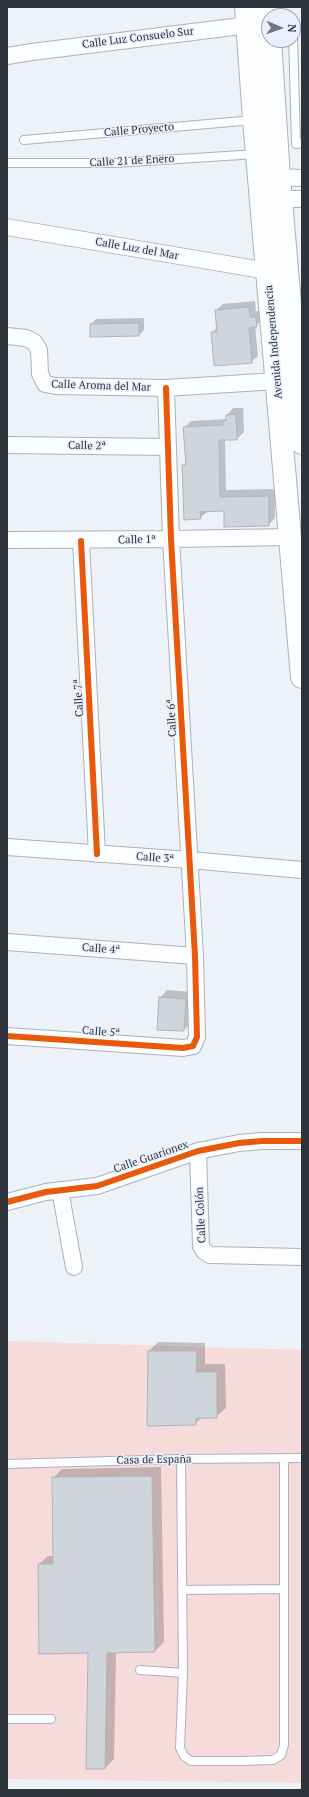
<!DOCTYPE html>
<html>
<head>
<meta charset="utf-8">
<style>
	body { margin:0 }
	#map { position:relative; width:309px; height:1797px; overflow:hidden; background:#edf1f8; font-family:"PT Serif",serif }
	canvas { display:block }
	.frame { position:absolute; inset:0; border:8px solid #2f343c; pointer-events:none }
	.north { position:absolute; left:261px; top:8px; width:40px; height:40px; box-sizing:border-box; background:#e8f0fd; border:1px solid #9ea5b0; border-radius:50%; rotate:92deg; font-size:11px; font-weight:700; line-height:16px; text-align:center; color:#2f343c }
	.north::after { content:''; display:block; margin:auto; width:14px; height:18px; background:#72767e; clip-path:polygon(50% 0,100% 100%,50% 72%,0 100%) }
</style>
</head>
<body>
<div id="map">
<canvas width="309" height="1797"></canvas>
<div class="frame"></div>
<div class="north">N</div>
</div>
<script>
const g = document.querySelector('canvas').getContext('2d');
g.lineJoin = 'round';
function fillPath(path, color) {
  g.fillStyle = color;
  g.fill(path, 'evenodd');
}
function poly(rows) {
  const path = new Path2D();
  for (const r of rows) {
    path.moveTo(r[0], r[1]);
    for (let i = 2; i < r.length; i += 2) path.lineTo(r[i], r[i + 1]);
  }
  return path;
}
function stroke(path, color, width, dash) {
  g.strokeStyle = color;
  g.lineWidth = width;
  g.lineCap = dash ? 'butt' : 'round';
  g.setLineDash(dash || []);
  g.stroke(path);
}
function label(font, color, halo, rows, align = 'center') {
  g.font = font + ' "PT Serif",serif';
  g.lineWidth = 3;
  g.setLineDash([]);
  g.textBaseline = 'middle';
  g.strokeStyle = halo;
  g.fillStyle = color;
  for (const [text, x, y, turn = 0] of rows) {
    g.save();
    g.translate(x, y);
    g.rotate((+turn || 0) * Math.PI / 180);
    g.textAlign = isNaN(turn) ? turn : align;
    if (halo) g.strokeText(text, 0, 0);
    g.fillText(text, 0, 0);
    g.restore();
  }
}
const green = poly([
	[7,1341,302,1350,302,1783,7,1779]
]);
const shadow = poly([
	[255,301,256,311,262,311,263,320,255,326,258,356,251,362,212,333,217,327,216,310,223,304],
	[144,318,144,330,139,335,91,324,96,319],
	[233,408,243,408,244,432,237,439,225,439,226,490,275,489,275,518,269,525,225,510,207,512,200,518,183,466,187,462,184,428,191,421,227,419,227,415],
	[167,990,193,992,191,1023,184,1030,160,998],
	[158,1342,205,1343,205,1364,225,1364,226,1408,216,1417,202,1417,195,1424,149,1351],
	[161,1467,164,1642,155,1651,116,1652,114,1759,105,1768,89,1652,39,1564,48,1556,54,1556,53,1478,62,1469]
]);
const building = poly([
	[249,307,250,317,256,317,257,327,249,328,252,363,214,366,211,332,217,332,215,310,249,307],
	[139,323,139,336,90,337,90,324,139,323],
	[236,414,237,440,219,440,220,497,269,496,269,526,224,527,224,511,200,512,201,519,184,520,182,465,186,465,183,427,223,425,223,421,226,421,226,415,236,414],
	[159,997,186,999,184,1031,157,1030,159,997],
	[148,1351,197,1351,196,1372,217,1372,217,1418,196,1418,196,1425,147,1426,148,1351],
	[152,1476,155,1652,107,1653,105,1769,86,1769,88,1653,39,1654,38,1564,53,1564,52,1477,152,1476]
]);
const service = poly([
	[293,35,296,144,302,143],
	[24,140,254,120],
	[7,163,115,163,257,154],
	[181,1459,183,1673,180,1748,184,1756,191,1761,241,1761,273,1760,281,1755,284,1745,284,1458],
	[7,1464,181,1459,302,1458],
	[182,1590,284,1589],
	[140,1670,183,1673],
	[7,1719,51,1719]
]);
const minor = poly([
	[7,56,32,52,257,24],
	[279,177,302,178],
	[281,199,302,199],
	[7,227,268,271],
	[7,336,26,338,34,342,39,350,40,374,45,384,56,386,166,388,277,381],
	[7,445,168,447],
	[7,540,171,539,291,537],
	[81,541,97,854],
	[7,847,190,860,302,870],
	[7,942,195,956],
	[7,1036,183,1048,193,1046,197,1037,195,956,171,539,166,388],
	[198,1151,201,1246,204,1251,210,1255,302,1257],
	[60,1190,74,1267],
	[7,1202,46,1192,97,1186,198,1151,239,1143,262,1141,302,1141]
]);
const secondary = poly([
	[246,7,254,120,302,677],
	[268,7,269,30],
	[270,40,279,177,302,443]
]);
const cycleway = poly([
	[81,541,97,854],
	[7,1036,183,1048,193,1046,197,1037,195,956,171,539,166,388],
	[7,1202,46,1192,97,1186,198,1151,239,1143,262,1141,302,1141]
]);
const streetNames = [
	["Calle Luz Consuelo Sur",138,38,-7],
	["Calle Proyecto",139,130,-5],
	["Calle 21 de Enero",132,161,-3],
	["Calle Luz del Mar",137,249,10],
	["Avenida Independencia",274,342,-95],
	["Calle Aroma del Mar",101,386,2],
	["Calle 2ª",87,446,1],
	["Calle 1ª",137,540,-1],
	["Calle 7ª",79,698,-93],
	["Calle 6ª",172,718,-93],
	["Calle 3ª",155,858,4],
	["Calle 4ª",101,949,4],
	["Calle 5ª",101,1032,4],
	["Calle Guarionex",151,1157,-19],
	["Calle Colón",201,1215,-93],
	["Casa de España",154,1460,-1]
];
fillPath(green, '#f5dcda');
fillPath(shadow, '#0003');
fillPath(building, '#d0d4db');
stroke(building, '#b0b4bb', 1);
stroke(service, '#adb1b8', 10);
stroke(minor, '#adb1b8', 18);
stroke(secondary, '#adb1b8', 24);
stroke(service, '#fcfdfe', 8);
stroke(minor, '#fcfdfe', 16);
stroke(secondary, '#fcfdfe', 22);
stroke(cycleway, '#e8590c', 6);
label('11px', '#2f343c', '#e8f0fd', streetNames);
</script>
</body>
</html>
